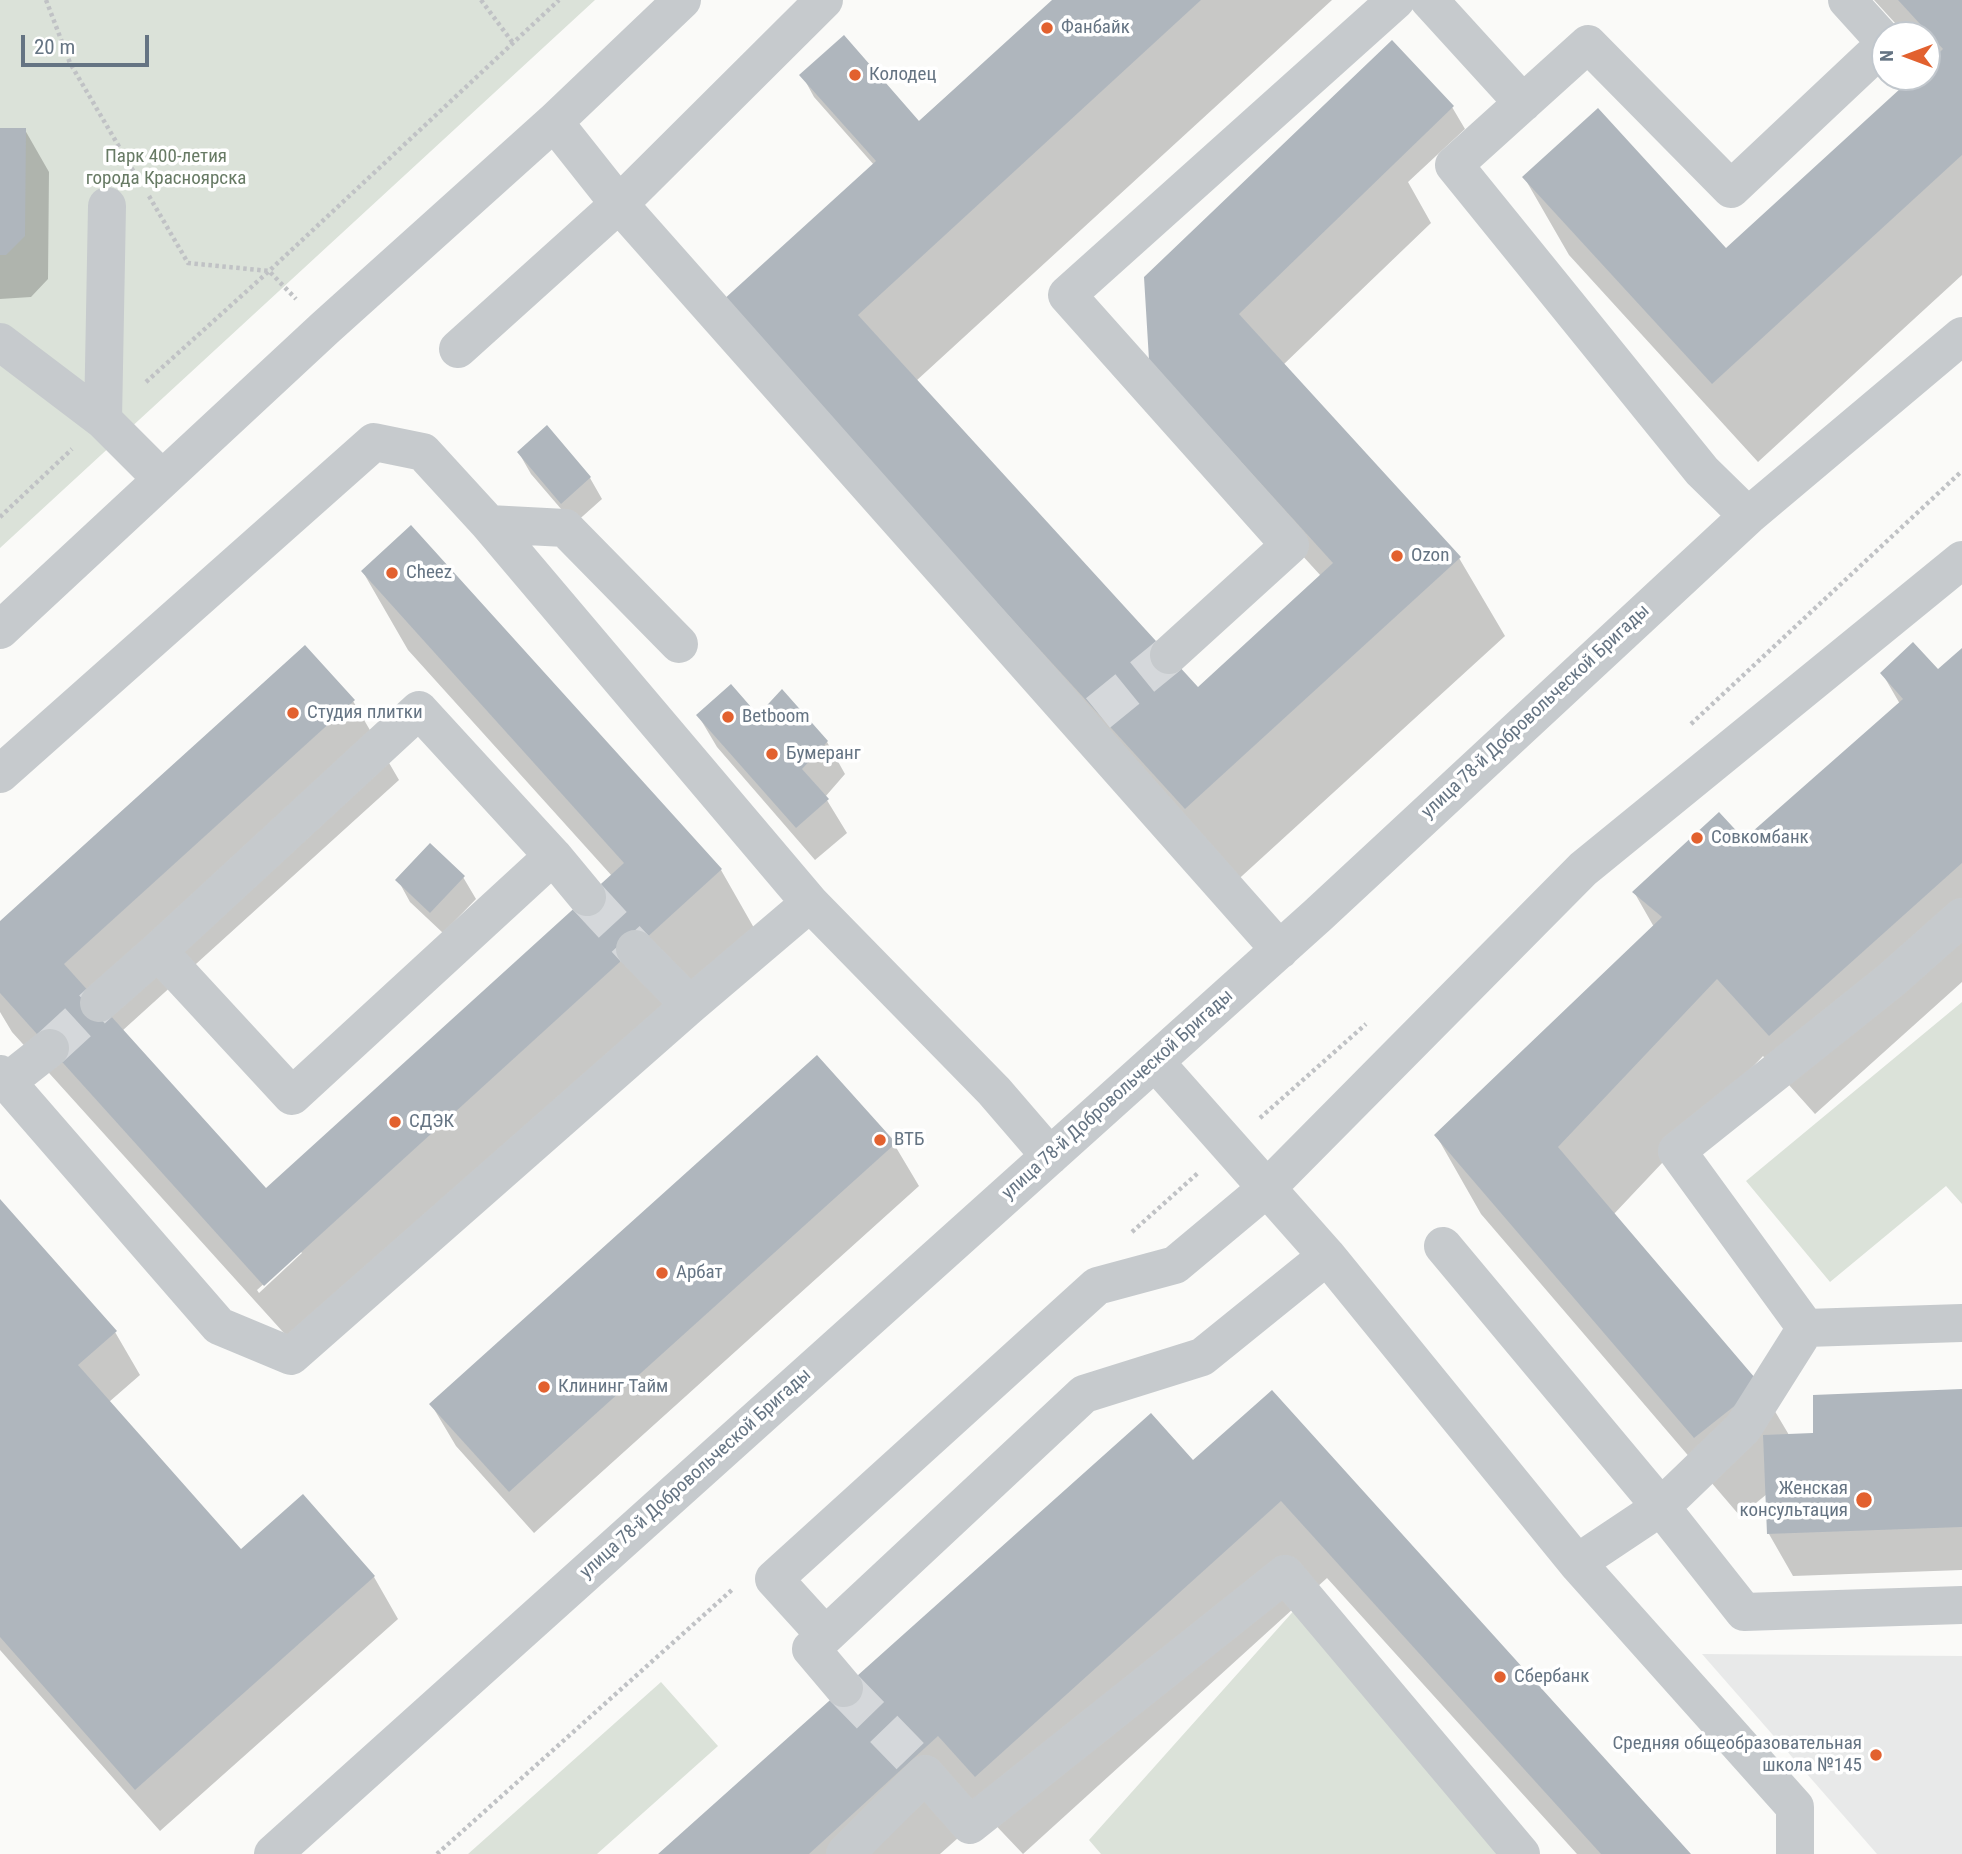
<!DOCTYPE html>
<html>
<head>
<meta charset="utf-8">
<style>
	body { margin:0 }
	#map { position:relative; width:1962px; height:1854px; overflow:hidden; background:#fafaf8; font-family:"Roboto Condensed",sans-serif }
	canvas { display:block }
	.north { position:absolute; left:1871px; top:21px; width:70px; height:70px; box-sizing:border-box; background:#fff; border:2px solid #c1c7cd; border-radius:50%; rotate:270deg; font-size:19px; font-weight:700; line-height:28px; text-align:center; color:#657483 }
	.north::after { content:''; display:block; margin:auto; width:24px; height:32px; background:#e2612f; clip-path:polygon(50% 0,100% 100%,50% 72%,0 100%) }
	.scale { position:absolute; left:21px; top:35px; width:128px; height:32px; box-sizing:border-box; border:4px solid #657483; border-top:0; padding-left:9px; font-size:21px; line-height:24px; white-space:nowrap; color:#657483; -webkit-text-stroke:5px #fff; paint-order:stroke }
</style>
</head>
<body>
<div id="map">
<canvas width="1962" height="1854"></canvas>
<div class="north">N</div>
<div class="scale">20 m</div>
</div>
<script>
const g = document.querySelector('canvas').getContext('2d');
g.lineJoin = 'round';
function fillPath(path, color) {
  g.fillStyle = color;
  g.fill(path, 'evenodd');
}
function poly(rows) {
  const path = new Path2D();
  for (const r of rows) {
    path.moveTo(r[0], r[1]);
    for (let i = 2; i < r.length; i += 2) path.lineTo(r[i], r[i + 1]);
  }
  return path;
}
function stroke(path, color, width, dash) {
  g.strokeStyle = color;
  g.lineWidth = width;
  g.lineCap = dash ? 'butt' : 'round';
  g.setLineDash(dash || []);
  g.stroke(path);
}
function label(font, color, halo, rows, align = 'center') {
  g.font = font + ' "Roboto Condensed",sans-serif';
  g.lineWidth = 7;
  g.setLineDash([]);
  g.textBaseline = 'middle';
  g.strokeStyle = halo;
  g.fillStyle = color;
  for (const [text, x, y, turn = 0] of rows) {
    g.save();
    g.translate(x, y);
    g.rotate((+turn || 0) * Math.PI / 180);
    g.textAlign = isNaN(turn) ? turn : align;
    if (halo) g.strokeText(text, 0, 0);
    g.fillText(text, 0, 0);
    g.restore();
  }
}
const built = poly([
	[1702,1654,1962,1656,1962,1854,1877,1854]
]);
const green = poly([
	[0,0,595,0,0,548],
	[1962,1002,1962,1204,1946,1186,1830,1282,1746,1181],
	[1298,1606,1510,1854,1101,1854,1089,1840],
	[661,1682,718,1746,597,1854,468,1854]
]);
const shadow = poly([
	[1054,0,1332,0,916,381,1198,689,1321,576,1196,439,1150,360,1452,107,1465,129,1408,182,1431,223,1283,365,1459,558,1505,636,1231,886,770,380,874,165,814,97,802,75,918,122],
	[1874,0,1962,0,1962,275,1758,462,1569,255,1524,177,1726,251,1915,77,1927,77,1927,66,1931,63,1927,58,1927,35,1906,35],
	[0,130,25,130,49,172,48,279,31,297,0,299],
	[547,428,590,478,602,499,574,524,531,474,519,453],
	[411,528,721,870,766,949,311,1363,12,1032,0,1012,0,924,353,701,399,780,122,1031,266,1190,612,876,408,650,363,572],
	[300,1251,302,1253,259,1293,257,1290],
	[1962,651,1962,982,1815,1114,1763,1056,1613,1215,1760,1386,1789,1435,1812,1434,1962,1391,1962,1570,1793,1576,1769,1534,1767,1494,1740,1516,1481,1214,1436,1135,1654,927,1634,892,1743,841,1900,704,1882,673,1938,671],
	[698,715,827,742,845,774,825,797,847,833,815,860,717,747],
	[463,877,476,899,443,933,410,902,398,880],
	[894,1144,919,1186,534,1533,456,1446,431,1404],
	[0,1202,115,1332,140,1375,109,1402,241,1551,303,1496,374,1577,398,1619,160,1831,0,1650],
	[1272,1392,1689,1854,1577,1854,1327,1578,1023,1854,985,1814,940,1854,661,1854,1193,1463]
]);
const building = poly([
	[1052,0,1201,0,858,315,1198,687,1333,563,1149,360,1144,277,1392,40,1454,106,1239,314,1461,557,1185,809,722,301,876,161,799,75,844,35,919,121],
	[1898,0,1962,0,1962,155,1712,384,1522,177,1598,108,1726,248,1913,77,1927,77,1927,64,1943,49],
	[0,128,26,128,25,236,6,255,0,255],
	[547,425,591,477,561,504,517,452],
	[411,525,722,869,264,1286,0,993,0,921,305,645,355,700,64,964,266,1188,624,863,361,571],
	[1913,642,1938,669,1962,648,1962,863,1769,1036,1717,979,1558,1147,1761,1385,1694,1438,1434,1135,1662,917,1632,892,1719,812,1744,839,1903,699,1880,673],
	[731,684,758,715,782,689,828,741,802,769,829,799,796,828,696,715],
	[430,843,465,876,430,913,395,880],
	[817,1055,896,1143,509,1492,429,1404],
	[0,1199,117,1331,78,1365,241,1549,303,1494,375,1576,135,1790,0,1637],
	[1962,1389,1962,1527,1767,1534,1763,1435,1813,1433,1813,1395],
	[1272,1390,1691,1854,1601,1854,1281,1501,975,1777,938,1736,809,1854,658,1854,1151,1413,1193,1460]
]);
const minorTunnel = poly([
	[1098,713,1169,655],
	[587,897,635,949],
	[50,1048,99,1003],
	[844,1688,913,1759]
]);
const path = poly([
	[46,0,70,63,135,174],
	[481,0,513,43],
	[149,196,188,263,269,271,296,299],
	[146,382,269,271,559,0],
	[0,517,72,449],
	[1691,724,1962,471],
	[1260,1118,1366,1024],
	[1132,1232,1198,1173],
	[437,1854,734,1588]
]);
const minor = poly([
	[1429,0,1523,103],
	[1847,0,1885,42],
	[554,122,619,204,1280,950],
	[0,342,103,420,162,479],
	[458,349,619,204,824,0],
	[103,420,107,206],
	[1748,516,1702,471,1454,165,1588,44,1731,189,1885,44],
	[489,524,565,528,679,644],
	[0,630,325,328,554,122,682,0],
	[1169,655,1290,545,1067,295,1396,0],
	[0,774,374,442,423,452,489,524,810,903,994,1091,1050,1156],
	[635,949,690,1005],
	[158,951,292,1096,553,856],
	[99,1003,158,951,419,710,553,856,587,897],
	[1155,1062,1327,1256,1577,1563,1795,1807,1795,1854],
	[0,1074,219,1326,291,1356,690,1005,810,903],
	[7,1082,50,1048],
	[1443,1246,1661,1507,1744,1612,1962,1605],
	[1806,1328,1962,1323],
	[1577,1563,1661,1507,1743,1428,1806,1328,1677,1151,1891,980,1962,917],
	[825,1635,774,1579,1097,1286,1175,1265,1266,1189,1583,869,1962,560],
	[844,1688,811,1649,1084,1394,1202,1357,1327,1256],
	[273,1854,1318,915,1748,516,1962,336],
	[845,1854,925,1774,970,1825,1285,1574,1521,1854]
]);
const markers = [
	[1047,28,7,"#e2612f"],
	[855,75,7,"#e2612f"],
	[1397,556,7,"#e2612f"],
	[392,573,7,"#e2612f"],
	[293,713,7,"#e2612f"],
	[728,717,7,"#e2612f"],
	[772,754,7,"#e2612f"],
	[1697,838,7,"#e2612f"],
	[395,1122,7,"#e2612f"],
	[880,1140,7,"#e2612f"],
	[662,1273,7,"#e2612f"],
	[544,1387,7,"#e2612f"],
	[1864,1500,9,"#e2612f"],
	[1500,1677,7,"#e2612f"],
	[1876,1755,7,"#e2612f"]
];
const poiNames = [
	["Фанбайк",1061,28],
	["Колодец",869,75],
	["Ozon",1411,556],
	["Cheez",406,573],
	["Студия плитки",307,713],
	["Betboom",742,717],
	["Бумеранг",786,754],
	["Совкомбанк",1711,838],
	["СДЭК",409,1122],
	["ВТБ",894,1140],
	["Арбат",676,1273],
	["Клининг Тайм",558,1387],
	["Женская",1848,1489,"right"],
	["консультация",1848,1511,"right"],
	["Сбербанк",1514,1677],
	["Средняя общеобразовательная",1862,1744,"right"],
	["школа №145",1862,1766,"right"]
];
const parkNames = [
	["Парк 400-летия",166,157],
	["города Красноярска",166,179]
];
const streetNames = [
	["улица 78-й Добровольческой Бригады",1536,712,-43],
	["улица 78-й Добровольческой Бригады",1118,1095,-42],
	["улица 78-й Добровольческой Бригады",696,1474,-42]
];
fillPath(built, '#e8e9e9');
fillPath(green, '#dbe2d9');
fillPath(shadow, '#0003');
fillPath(building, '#afb6bd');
stroke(minorTunnel, '#d5d8db', 38, [38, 19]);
stroke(path, '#c0c2c5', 4.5, [3.5, 3.5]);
stroke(minor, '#c6cacd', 38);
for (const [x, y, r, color] of markers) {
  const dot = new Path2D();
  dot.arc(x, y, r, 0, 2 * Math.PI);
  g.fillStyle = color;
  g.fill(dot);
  stroke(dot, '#fff', 2.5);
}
label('19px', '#657483', '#fff', poiNames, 'left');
label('19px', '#677a64', '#fff', parkNames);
label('19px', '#657483', '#fff', streetNames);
</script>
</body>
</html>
